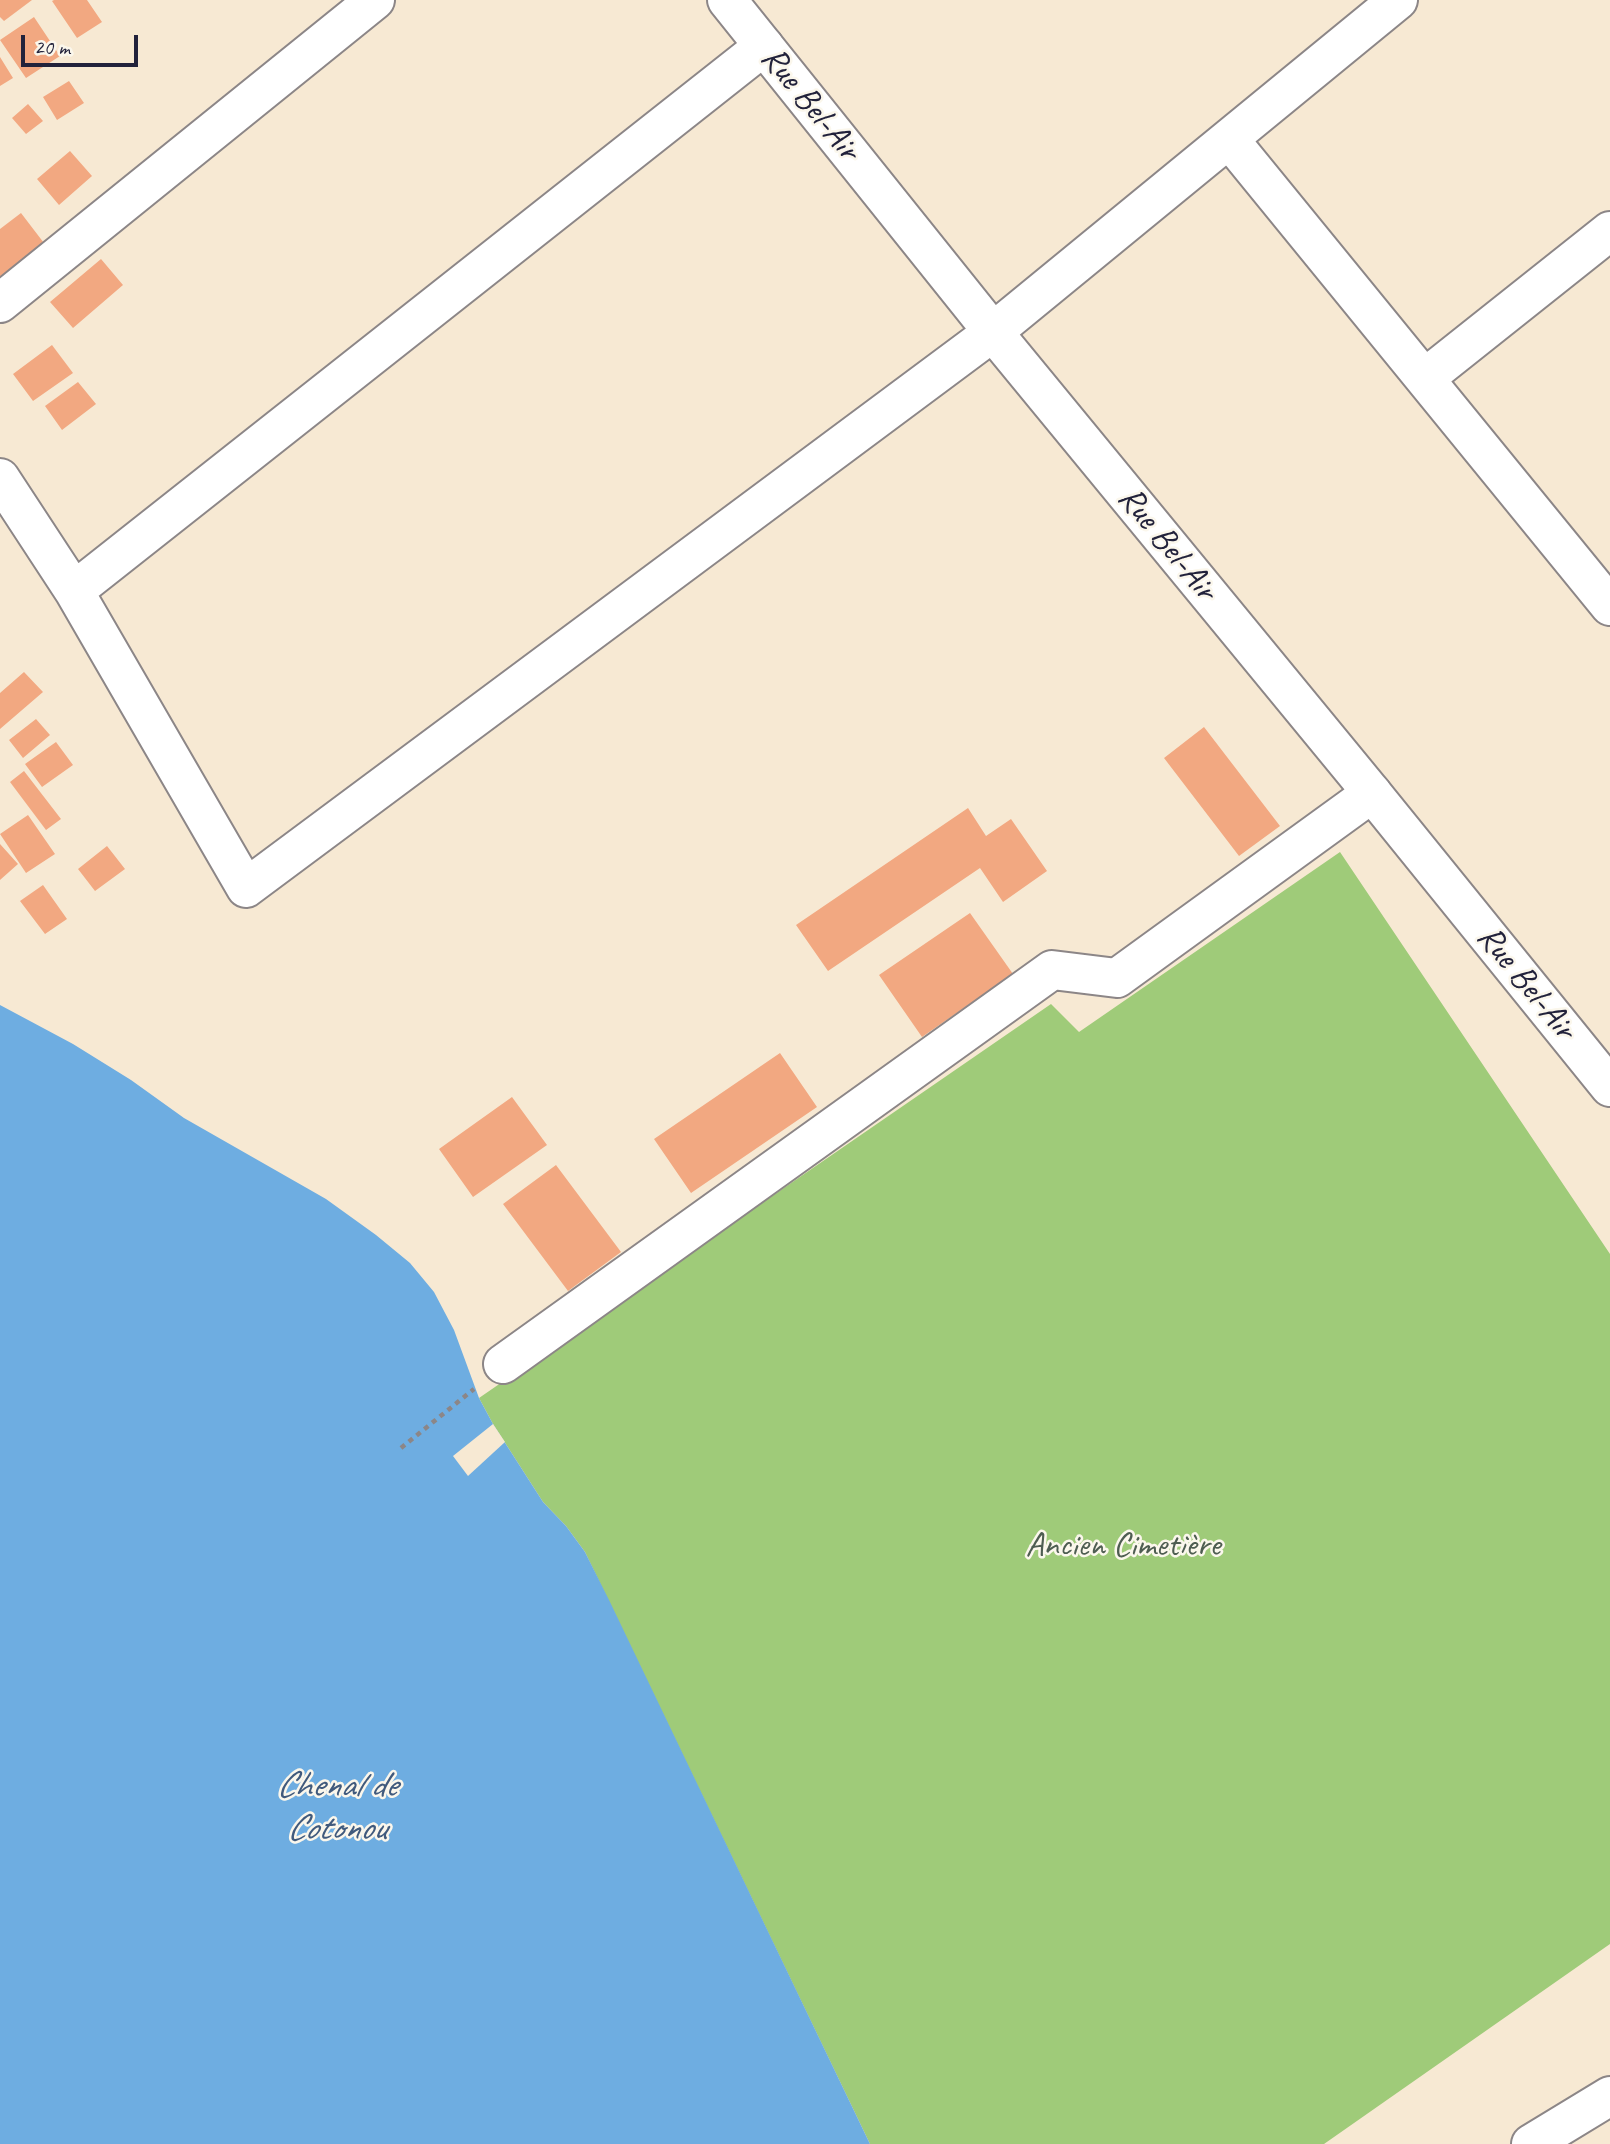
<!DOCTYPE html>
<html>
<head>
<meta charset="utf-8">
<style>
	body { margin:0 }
	#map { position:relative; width:1610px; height:2144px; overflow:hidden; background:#f7e9d3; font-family:Caveat,sans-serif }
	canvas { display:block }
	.scale { position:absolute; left:21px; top:35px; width:117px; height:32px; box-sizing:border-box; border:4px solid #22223b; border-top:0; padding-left:9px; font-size:21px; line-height:24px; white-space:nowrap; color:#22223b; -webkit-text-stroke:5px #fbf7ec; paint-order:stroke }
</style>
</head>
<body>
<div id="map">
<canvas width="1610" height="2144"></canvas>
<div class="scale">20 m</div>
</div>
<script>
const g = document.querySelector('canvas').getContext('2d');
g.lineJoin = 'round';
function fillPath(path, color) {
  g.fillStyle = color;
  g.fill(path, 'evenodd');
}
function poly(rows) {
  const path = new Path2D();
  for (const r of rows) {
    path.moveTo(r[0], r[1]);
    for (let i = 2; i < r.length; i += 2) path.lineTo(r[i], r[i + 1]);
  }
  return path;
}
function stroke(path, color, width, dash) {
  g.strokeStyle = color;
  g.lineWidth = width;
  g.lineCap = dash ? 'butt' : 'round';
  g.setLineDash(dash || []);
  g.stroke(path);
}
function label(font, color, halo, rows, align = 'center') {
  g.font = font + ' Caveat,sans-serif';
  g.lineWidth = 5;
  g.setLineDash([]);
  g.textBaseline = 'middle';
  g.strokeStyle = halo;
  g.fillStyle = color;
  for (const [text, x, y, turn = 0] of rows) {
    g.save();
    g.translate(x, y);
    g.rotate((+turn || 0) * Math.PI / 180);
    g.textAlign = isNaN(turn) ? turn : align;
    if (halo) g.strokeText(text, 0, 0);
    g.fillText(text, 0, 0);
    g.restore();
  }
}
const green = poly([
	[1340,852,1610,1254,1610,1944,1324,2144,870,2144,585,1552,566,1526,543,1502,493,1424,479,1398,1051,1004,1079,1032]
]);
const water = poly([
	[0,1005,73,1044,131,1080,184,1118,326,1199,376,1235,410,1263,434,1292,454,1330,479,1398,493,1424,543,1502,566,1526,585,1552,610,1602,870,2144,0,2144]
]);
const pier = poly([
	[493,1424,505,1442,468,1476,453,1456]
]);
const building = poly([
	[0,0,32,0,4,21,0,17],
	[54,0,87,0,102,22,77,38,52,1],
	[34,17,60,56,26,78,0,40],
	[0,57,13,78,0,86],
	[69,81,84,103,57,120,43,97],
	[28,104,43,121,26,134,12,118],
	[70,151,92,176,59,205,37,179],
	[21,213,47,247,0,283,0,229],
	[101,259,123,285,73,328,50,302],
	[52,345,73,373,33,401,13,374],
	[78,382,96,404,62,430,45,406],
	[24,672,43,692,0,729,0,693],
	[36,719,50,735,23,758,9,740],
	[1204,727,1280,826,1239,856,1164,758],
	[56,742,73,765,42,787,25,764],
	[24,771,61,819,46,830,10,782],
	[968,808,986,836,1011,819,1047,871,1003,902,980,868,828,971,796,925],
	[28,815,55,854,26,873,0,834],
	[0,844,18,864,0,880],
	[107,846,125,869,95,891,78,869],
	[43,885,67,919,45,934,20,901],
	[970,913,1013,974,922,1037,879,975],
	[780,1053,817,1107,691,1193,654,1139],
	[512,1097,547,1145,473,1197,439,1149],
	[556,1165,621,1252,568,1291,503,1204]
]);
const path = poly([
	[401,1448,474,1389]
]);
const minor = poly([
	[1229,139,1610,606],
	[0,303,375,0],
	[1425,378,1610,231],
	[0,478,74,591,246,888,993,332,1398,0],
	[74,591,764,46],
	[503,1364,1052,970,1117,978,1372,793]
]);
const major = poly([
	[727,0,993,332,1372,793,1610,1087]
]);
const highway = poly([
	[1531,2144,1610,2096]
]);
const streetNames = [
	["Rue Bel-Air",810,104,51],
	["Rue Bel-Air",1167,544,51],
	["Rue Bel-Air",1526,983,51]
];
const parkNames = [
	["Ancien Cimetière",1123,1546]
];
const waterNames = [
	["Chenal de",336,1786],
	["Cotonou",336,1829]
];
fillPath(green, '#9fcb79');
fillPath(water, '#6eade1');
fillPath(pier, '#f7e9d3');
fillPath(building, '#f2a881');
stroke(minor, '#8c8687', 42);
stroke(major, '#8c8687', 42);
stroke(highway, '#8c8687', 42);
stroke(path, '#8c8687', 4.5, [5, 5]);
stroke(minor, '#fff', 38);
stroke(major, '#fff', 38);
stroke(highway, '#fff', 38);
label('35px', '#22223b', '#fbf7ec', streetNames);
label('35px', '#4e5d51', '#fbf7ec', parkNames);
label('italic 37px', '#405a7d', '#fbf7ec', waterNames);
</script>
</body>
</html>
